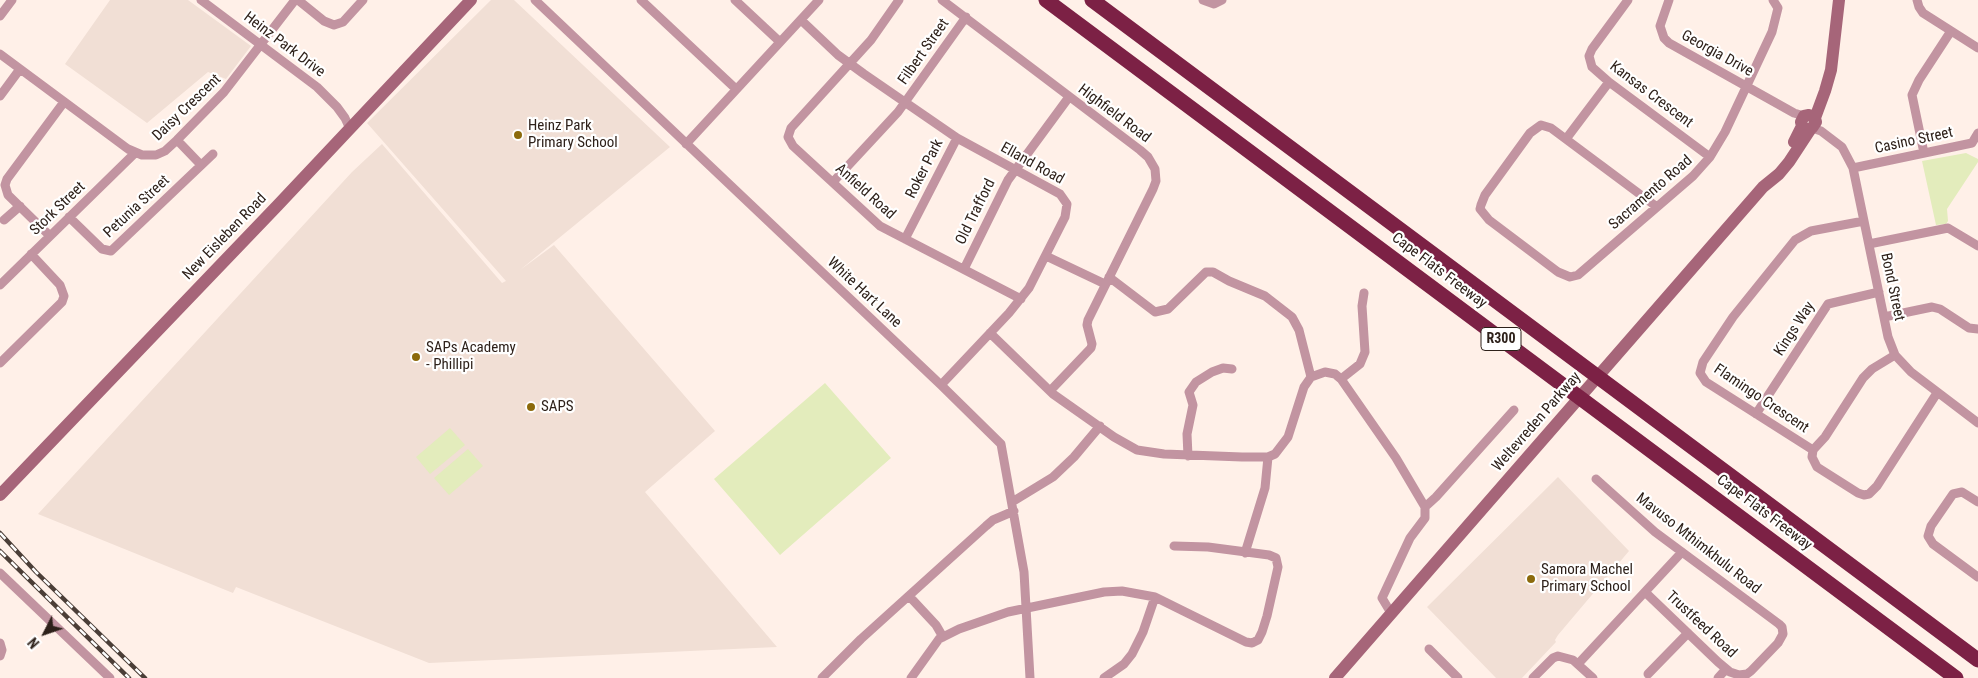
<!DOCTYPE html>
<html>
<head>
<meta charset="utf-8">
<style>
	body { margin:0 }
	#map { position:relative; width:1978px; height:678px; overflow:hidden; background:#fff0e8; font-family:"Roboto Condensed",sans-serif }
	canvas { display:block }
	.north { position:absolute; left:20px; top:608px; width:50px; height:50px; -webkit-text-stroke:4px #fff; paint-order:stroke; rotate:229deg; font-size:14px; font-weight:700; line-height:20px; text-align:center; color:#2e211a }
	.north::after { content:''; display:block; margin:auto; width:18px; height:22px; background:#2e211a; clip-path:polygon(50% 0,100% 100%,50% 72%,0 100%) }
</style>
</head>
<body>
<div id="map">
<canvas width="1978" height="678"></canvas>
<div class="north">N</div>
</div>
<script>
const g = document.querySelector('canvas').getContext('2d');
g.lineJoin = 'round';
function fillPath(path, color) {
  g.fillStyle = color;
  g.fill(path, 'evenodd');
}
function poly(rows) {
  const path = new Path2D();
  for (const r of rows) {
    path.moveTo(r[0], r[1]);
    for (let i = 2; i < r.length; i += 2) path.lineTo(r[i], r[i + 1]);
  }
  return path;
}
function stroke(path, color, width, dash) {
  g.strokeStyle = color;
  g.lineWidth = width;
  g.lineCap = dash ? 'butt' : 'round';
  g.setLineDash(dash || []);
  g.stroke(path);
}
function label(font, color, halo, rows, align = 'center') {
  g.font = font + ' "Roboto Condensed",sans-serif';
  g.lineWidth = 4.5;
  g.setLineDash([]);
  g.textBaseline = 'middle';
  g.strokeStyle = halo;
  g.fillStyle = color;
  for (const [text, x, y, turn = 0] of rows) {
    g.save();
    g.translate(x, y);
    g.rotate((+turn || 0) * Math.PI / 180);
    g.textAlign = isNaN(turn) ? turn : align;
    if (halo) g.strokeText(text, 0, 0);
    g.fillText(text, 0, 0);
    g.restore();
  }
}
const built = poly([
	[110,0,188,0,251,46,226,79,208,72,147,123,65,64],
	[491,0,514,0,670,147,520,270,554,245,715,431,645,492,777,647,429,663,236,587,233,593,38,514,352,172,382,144,502,283,506,281,367,123],
	[1558,477,1629,551,1558,635,1555,640,1556,642,1522,678,1496,678,1427,607]
]);
const green = poly([
	[1966,153,1978,159,1978,162,1947,209,1948,221,1946,224,1936,225,1922,161],
	[825,383,891,458,780,555,714,479],
	[450,428,465,445,430,474,416,457],
	[468,449,483,466,449,495,434,478]
]);
const street = poly([
	[201,0,317,87,337,107,345,118,350,129],
	[298,0,324,21,334,25,343,22,363,0],
	[535,0,941,385,1001,444,1024,572,1030,678],
	[641,0,736,89],
	[735,0,780,42],
	[899,0,871,40,791,128,788,137,793,146,880,226,1021,299],
	[942,0,1140,150,1148,157,1155,169,1156,181,1153,189,1088,320,1087,325,1092,344,1091,348,1050,391],
	[1203,0,1214,4,1222,0],
	[1628,0,1592,49,1589,56,1592,67,1609,82,1710,157],
	[1669,0,1660,26,1664,38,1669,43,1794,113,1804,116],
	[1917,0,1919,7,1923,13,1978,48],
	[0,16,12,0],
	[801,20,838,55,864,74,957,138,1060,194,1067,204,1065,217,1029,288,1009,313,941,385],
	[0,54,128,149,142,155,156,155,165,151,177,140,224,92,295,0],
	[0,96,20,69],
	[1812,128,1821,131,1842,147,1853,168,1888,337,1895,355,1911,372,1978,423],
	[1566,139,1609,82],
	[177,140,201,165],
	[1972,143,1978,133],
	[686,144,819,0],
	[1924,153,1912,95,1919,80,1951,31],
	[1853,168,1972,143],
	[833,182,898,112,966,17],
	[1657,207,1551,128,1541,125,1530,133,1485,195,1481,205,1480,209,1489,220,1558,272,1570,277,1578,275,1693,176,1710,157,1725,132,1772,32,1778,8,1773,0],
	[69,217,102,249,111,251,213,154],
	[4,220,20,206],
	[1864,221,1811,231,1795,240,1733,317,1703,362,1700,373,1706,382,1813,450,1812,457,1817,467,1858,493,1864,495,1869,494,1877,486,1937,393],
	[50,236,8,195,5,185,7,179,64,102],
	[905,239,957,138],
	[1869,244,1948,228,1978,246],
	[1046,256,1105,284],
	[964,269,1008,180,1069,97],
	[1109,277,1155,312,1168,309,1206,272,1213,272,1229,281,1265,296,1292,317,1299,330,1311,377],
	[0,285,135,153],
	[1884,317,1932,307,1940,309,1969,328,1978,329],
	[990,333,1053,394,1114,437,1137,450,1164,454,1242,457,1268,457,1275,454,1288,437,1304,387,1311,377,1325,372,1335,374,1341,379,1396,458,1425,507,1425,518,1410,538,1382,598,1391,613],
	[0,363,62,302,64,296,60,285,31,254],
	[1341,379,1360,364,1365,352,1362,306,1364,293],
	[1756,414,1828,304,1879,292],
	[1813,450,1825,437,1863,378,1872,369,1895,355],
	[1188,456,1187,434,1193,405,1189,392,1196,382,1212,372,1223,368,1232,369],
	[1596,479,1655,532,1779,624,1782,627,1783,634,1778,643,1751,671,1747,674,1739,675,1730,672,1718,662,1645,592],
	[1012,502,1053,477,1074,457,1100,426],
	[1978,502,1962,492,1953,494,1931,526,1928,536,1933,544,1978,577],
	[1425,507,1436,497,1514,410],
	[1245,553,1265,488,1268,457],
	[0,573,110,678],
	[909,596,936,625,943,637],
	[0,643,2,650,0,656],
	[1429,649,1458,678],
	[1578,664,1682,552],
	[1648,674,1688,633],
	[822,678,861,639,986,526,993,520,1014,511],
	[911,678,939,639,959,629,1008,612,1104,592,1122,591,1155,597,1246,642,1252,643,1258,640,1262,632,1267,616,1278,567,1276,558,1269,555,1208,547,1174,546],
	[1104,678,1124,664,1132,654,1143,632,1155,597],
	[1533,678,1553,658,1558,656,1573,660,1593,678],
	[1718,678,1726,669]
]);
const secondary = poly([
	[1815,118,1825,91,1831,70,1839,0],
	[1794,142,1802,126,1801,122,1804,116,1809,115,1815,118,1816,122,1812,128,1807,130,1802,126],
	[0,495,278,205,471,0],
	[1335,678,1763,187,1779,174,1789,162,1810,130]
]);
const highway = poly([
	[1046,0,1956,678],
	[1092,0,1978,660]
]);
const rail = poly([
	[0,533,36,572,145,678],
	[0,551,129,678]
]);
const markers = [
	[518,135,5,"#8c6a0c"],
	[416,357,5,"#8c6a0c"],
	[531,407,5,"#8c6a0c"],
	[1531,579,5,"#8c6a0c"]
];
const shields = [
	[1501,339,40]
];
const shieldNames = [
	["R300",1501,339]
];
const streetNames = [
	["Heinz Park Drive",284,45,37],
	["Filbert Street",924,52,-55],
	["Georgia Drive",1717,54,29],
	["Kansas Crescent",1651,95,37],
	["Daisy Crescent",187,108,-44],
	["Highfield Road",1114,114,37],
	["Casino Street",1914,141,-12],
	["Elland Road",1032,164,29],
	["Roker Park",925,169,-63],
	["Anfield Road",865,192,42],
	["Sacramento Road",1651,193,-41],
	["Petunia Street",137,207,-43],
	["Stork Street",58,209,-44],
	["Old Trafford",976,212,-64],
	["New Eisleben Road",225,237,-46],
	["Cape Flats Freeway",1439,271,37],
	["Bond Street",1892,287,78],
	["White Hart Lane",864,293,43],
	["Kings Way",1795,329,-57],
	["Flamingo Crescent",1761,399,34],
	["Weltevreden Parkway",1537,422,-49],
	["Cape Flats Freeway",1764,513,37],
	["Mavuso Mthimkhulu Road",1698,544,38],
	["Trustfeed Road",1701,625,43]
];
const poiNames = [
	["Heinz Park",528,126],
	["Primary School",528,143],
	["SAPs Academy",426,348],
	["- Phillipi",426,365],
	["SAPS",541,407],
	["Samora Machel",1541,570],
	["Primary School",1541,587]
];
fillPath(built, '#f1dfd5');
fillPath(green, '#e3ecbc');
stroke(street, '#c294a1', 9);
stroke(secondary, '#a66579', 12);
stroke(highway, '#7c2145', 15);
stroke(rail, '#4b3e37', 4.5);
stroke(rail, '#fff', 2.5, [8]);
for (const [x, y, r, color] of markers) {
  const dot = new Path2D();
  dot.arc(x, y, r, 0, 2 * Math.PI);
  g.fillStyle = color;
  g.fill(dot);
  stroke(dot, '#fff', 2);
}
for (const [x, y, w] of shields) {
  const box = new Path2D();
  box.roundRect(x - w / 2, y - 11.5, w, 23, 4);
  g.fillStyle = '#fff';
  g.fill(box);
  stroke(box, '#2e211a', 1);
}
label('bold 14px', '#2e211a', null, shieldNames);
label('15px', '#2e211a', '#fff', streetNames);
label('15px', '#2e211a', '#fff', poiNames, 'left');
</script>
</body>
</html>
